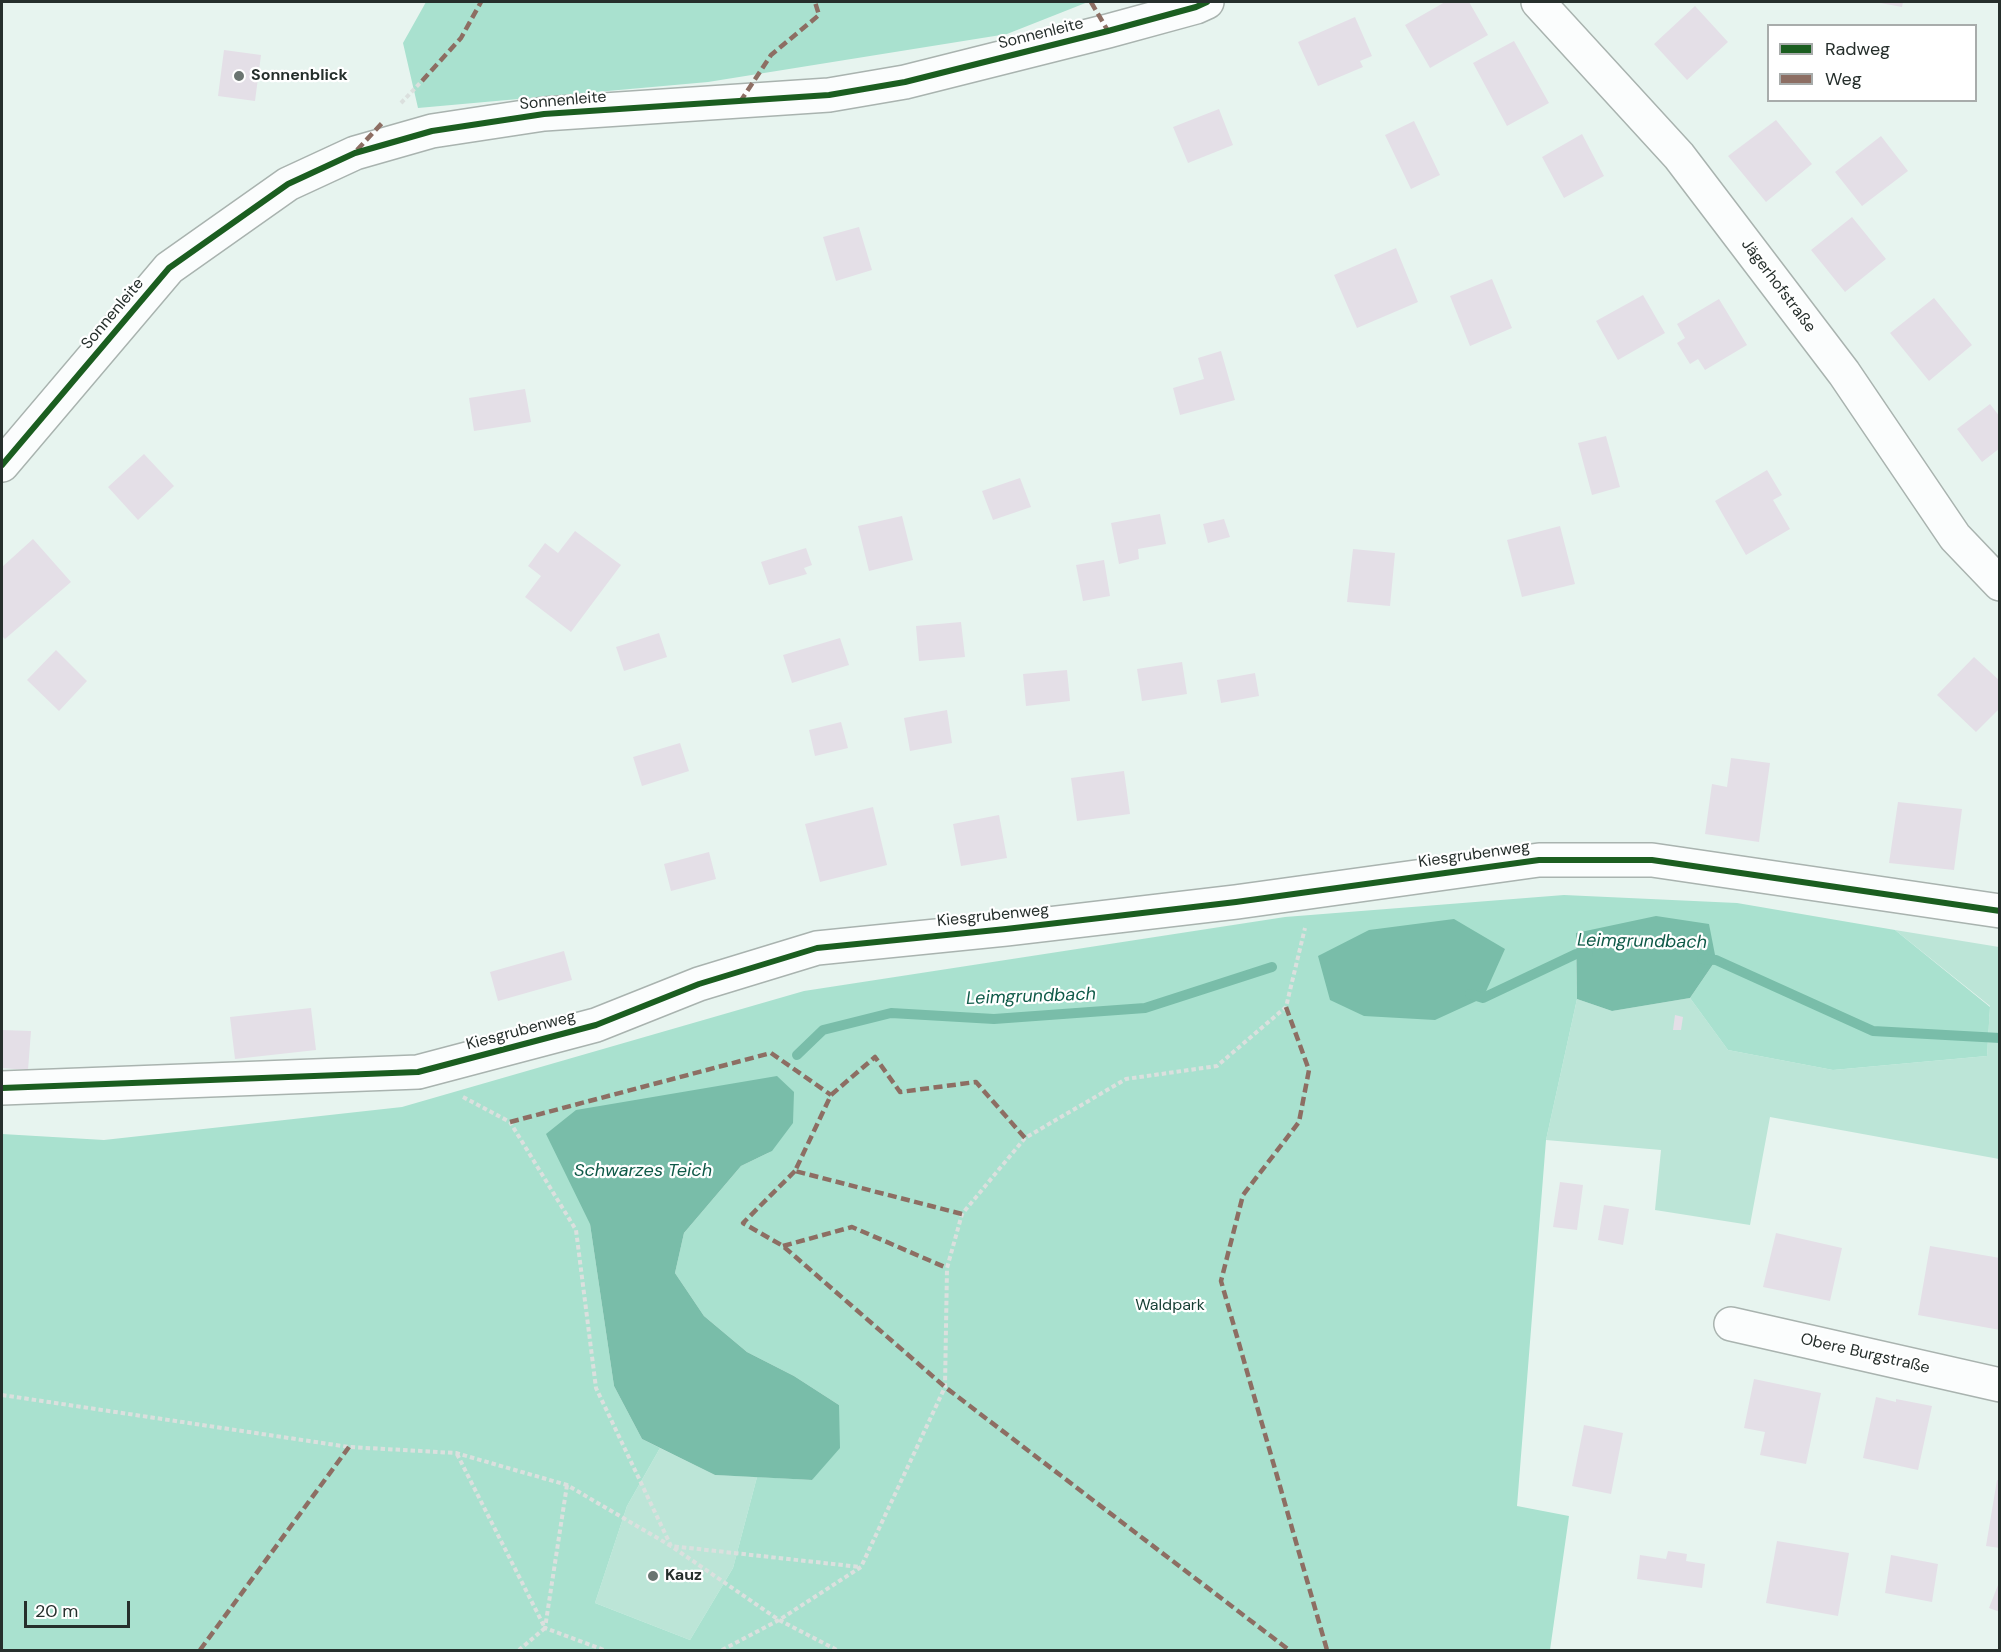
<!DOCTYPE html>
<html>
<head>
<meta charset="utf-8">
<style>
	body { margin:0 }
	#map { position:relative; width:2001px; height:1652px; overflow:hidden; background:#e7f4ef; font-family:"DM Sans",sans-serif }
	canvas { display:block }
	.frame { position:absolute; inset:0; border:3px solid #262f2c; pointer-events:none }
	.legend { position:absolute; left:1767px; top:24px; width:210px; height:78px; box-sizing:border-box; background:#fff; border:2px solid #a8acab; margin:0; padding:8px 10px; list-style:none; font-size:18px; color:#262f2c }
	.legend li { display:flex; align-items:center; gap:12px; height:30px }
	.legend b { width:30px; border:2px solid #a8acab }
	.scale { position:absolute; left:24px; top:1601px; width:106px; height:27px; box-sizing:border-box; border:3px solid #262f2c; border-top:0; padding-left:8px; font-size:18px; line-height:21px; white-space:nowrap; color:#262f2c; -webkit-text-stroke:4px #fff; paint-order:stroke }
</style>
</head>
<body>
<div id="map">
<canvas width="2001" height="1652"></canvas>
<div class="frame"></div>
<ul class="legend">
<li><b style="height:8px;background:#1b5e20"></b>Radweg</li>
<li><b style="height:8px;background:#8d6e63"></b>Weg</li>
</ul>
<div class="scale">20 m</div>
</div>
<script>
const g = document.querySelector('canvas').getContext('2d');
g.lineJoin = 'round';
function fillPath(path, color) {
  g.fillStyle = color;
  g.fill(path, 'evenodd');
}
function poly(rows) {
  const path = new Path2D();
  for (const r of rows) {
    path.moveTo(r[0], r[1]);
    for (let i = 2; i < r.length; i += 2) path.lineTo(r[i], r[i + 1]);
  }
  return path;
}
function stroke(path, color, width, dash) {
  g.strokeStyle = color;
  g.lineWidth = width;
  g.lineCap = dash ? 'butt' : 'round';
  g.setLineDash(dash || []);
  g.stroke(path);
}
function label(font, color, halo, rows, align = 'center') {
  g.font = font + ' "DM Sans",sans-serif';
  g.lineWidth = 4.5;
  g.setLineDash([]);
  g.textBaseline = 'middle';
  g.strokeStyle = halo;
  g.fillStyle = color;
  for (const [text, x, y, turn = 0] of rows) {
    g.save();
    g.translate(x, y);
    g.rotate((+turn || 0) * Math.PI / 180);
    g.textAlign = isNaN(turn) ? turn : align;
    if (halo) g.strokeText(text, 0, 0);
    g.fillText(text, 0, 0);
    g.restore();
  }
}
const green = poly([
	[1895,930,1999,947,1999,1159,1770,1117,1750,1225,1655,1210,1661,1150,1546,1140,1577,999,1612,1011,1690,998,1728,1050,1833,1070,1987,1056,1990,1006],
	[660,1448,715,1475,757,1477,733,1568,690,1640,595,1603,627,1506]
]);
const forest = poly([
	[426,2,1088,2,1007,34,708,82,418,108,403,43],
	[1564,895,1737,903,1895,930,1990,1007,1987,1056,1833,1070,1728,1050,1690,998,1716,960,1576,933,1577,999,1546,1140,1517,1506,1569,1516,1550,1650,2,1650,2,1134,104,1140,402,1107,804,991,1285,917],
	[772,1151,741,1166,684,1233,675,1273,704,1316,747,1352,794,1376,839,1405,812,1480,757,1477,733,1568,690,1640,595,1603,627,1506,660,1448,642,1439,614,1386,590,1224]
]);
const water = poly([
	[1656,916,1709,924,1716,960,1690,998,1612,1011,1577,999,1576,933],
	[1454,919,1505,949,1483,998,1435,1020,1364,1016,1330,1000,1318,956,1369,930],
	[777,1076,794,1092,793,1123,772,1151,741,1166,684,1233,675,1273,704,1316,747,1352,794,1376,839,1405,840,1448,812,1480,715,1475,642,1439,614,1386,590,1224,546,1134,576,1110]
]);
const stream = poly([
	[1702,959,1716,960,1873,1031,2000,1038],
	[1470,994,1483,998,1576,954,1588,954],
	[797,1055,823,1030,891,1013,994,1019,1145,1008,1272,967]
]);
const building = poly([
	[1445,2,1469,2,1488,35,1430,68,1405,25],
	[1875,2,1903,2,1902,7],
	[1695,6,1728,42,1687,80,1654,44],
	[1355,17,1372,56,1360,61,1363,67,1318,86,1298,42],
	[1514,41,1549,103,1507,126,1473,63],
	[224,50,261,55,255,101,218,96],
	[1219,109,1233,145,1188,163,1173,127],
	[1776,120,1812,164,1766,202,1728,156],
	[1414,121,1440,175,1411,189,1385,135],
	[1582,134,1604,176,1564,198,1542,157],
	[1881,136,1908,171,1862,206,1835,172],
	[1852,217,1886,259,1845,292,1811,250],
	[859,227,872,270,836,281,823,237],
	[1396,248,1418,302,1357,328,1334,275],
	[1492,279,1512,328,1470,346,1450,296],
	[1643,295,1665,333,1618,360,1596,321],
	[1934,298,1972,345,1929,381,1890,333],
	[1719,299,1747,345,1705,370,1698,359,1690,364,1677,343,1685,338,1677,324],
	[1221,351,1235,400,1180,415,1173,388,1204,379,1198,358],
	[525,389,531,422,474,431,469,398],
	[1990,404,2000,417,2000,448,1982,462,1957,429],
	[1606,436,1620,487,1592,495,1578,443],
	[144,454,174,486,138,520,108,487],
	[1767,470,1782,495,1773,500,1790,529,1746,555,1715,501],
	[1020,478,1031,507,993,520,982,491],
	[1160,514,1166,544,1138,549,1139,559,1119,564,1111,523],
	[902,516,913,560,869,571,858,526],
	[1224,519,1230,537,1208,543,1203,524],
	[1560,526,1575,584,1522,597,1507,540],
	[575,531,621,565,571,632,525,597,541,576,528,566,545,543,558,553],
	[33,539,71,582,5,639,2,636,2,567],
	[806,548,812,565,804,568,807,574,769,585,761,562],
	[1353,549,1395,553,1390,606,1347,602],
	[1104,560,1110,596,1083,601,1076,565],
	[961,622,965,657,919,661,916,626],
	[659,633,667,657,624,671,616,647],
	[840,638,849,665,792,683,783,655],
	[56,650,87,681,59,711,27,680],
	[1974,657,2000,681,2000,708,1976,732,1937,695],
	[1182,662,1187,694,1142,701,1137,669],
	[1067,670,1070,701,1026,706,1023,674],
	[1255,673,1259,696,1221,703,1217,680],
	[947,710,952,743,910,751,904,718],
	[841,722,848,748,815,756,809,730],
	[680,743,689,771,642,786,633,757],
	[1731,758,1770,763,1759,842,1705,834,1712,784,1727,787],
	[1124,771,1130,814,1077,821,1071,778],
	[1898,802,1962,809,1954,870,1889,863],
	[873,807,887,865,820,882,805,824],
	[999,815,1007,858,961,866,953,824],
	[709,852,716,879,671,891,664,864],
	[564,951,572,980,498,1001,490,972],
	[311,1008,316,1050,235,1059,230,1017],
	[1675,1015,1683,1017,1681,1030,1673,1030],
	[2,1030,31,1031,28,1070,2,1068],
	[1560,1182,1583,1185,1577,1230,1553,1227],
	[1604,1205,1629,1209,1623,1245,1598,1240],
	[1776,1233,1842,1248,1830,1301,1763,1287],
	[1930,1246,2000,1258,2000,1330,1918,1315],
	[1754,1379,1821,1393,1806,1464,1760,1455,1765,1432,1744,1428],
	[1876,1397,1896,1402,1896,1399,1932,1406,1918,1470,1863,1458],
	[1584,1425,1623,1433,1611,1494,1572,1486],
	[1997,1480,2000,1480,2000,1548,1986,1546],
	[1777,1541,1849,1553,1838,1616,1766,1603],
	[1668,1551,1687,1554,1686,1561,1705,1564,1702,1588,1637,1579,1640,1555,1666,1559],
	[1891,1555,1938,1564,1932,1602,1885,1593],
	[2000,1580,2000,1612,1989,1608]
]);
const path = poly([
	[401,103,422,81],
	[463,1097,510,1122,576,1230,596,1388,671,1546,779,1620,837,1650],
	[2,1395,349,1447,456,1453,567,1485,671,1546,860,1567],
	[457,1454,545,1628,519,1650],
	[567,1485,545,1628,604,1650],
	[722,1650,779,1620,861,1567,945,1387,947,1268,962,1214,1025,1138,1126,1079,1217,1066,1286,1007,1305,928]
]);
const minor = poly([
	[1538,2,1679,156,1844,373,1955,537,2000,584],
	[2,465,169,268,288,184,355,153,432,131,544,114,829,95,905,82,1108,31,1196,7,1207,2],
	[2,1088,418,1072,596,1025,699,984,817,948,1006,929,1236,902,1539,860,1652,860,2000,911],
	[1731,1324,2000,1385]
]);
const quiet = poly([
	[1091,2,1108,31],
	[422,81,461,38,481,2],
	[740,102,771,55,819,15,815,2],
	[357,150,384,121],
	[1286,1007,1309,1070,1299,1122,1243,1195,1221,1281,1327,1650],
	[510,1122,771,1053,831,1095],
	[795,1171,743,1223,783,1246,945,1387,1289,1650],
	[962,1214,795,1171,831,1095,875,1057,900,1092,976,1082,1025,1138],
	[783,1246,852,1227,947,1268],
	[200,1650,349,1447]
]);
const cycleway = poly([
	[2,465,169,268,288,184,355,153,432,131,544,114,829,95,905,82,1108,31,1196,7,1207,2],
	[2,1088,418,1072,596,1025,699,984,817,948,1006,929,1236,902,1539,860,1652,860,2000,911]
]);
const markers = [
	[239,76,6,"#6a7470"],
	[653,1576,6,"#6a7470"]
];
const streetNames = [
	["Sonnenleite",1041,34,-14],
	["Sonnenleite",563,101,-5],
	["Jägerhofstraße",1778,286,53],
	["Sonnenleite",113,314,-50],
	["Kiesgrubenweg",1474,855,-8],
	["Kiesgrubenweg",993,916,-6],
	["Kiesgrubenweg",521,1031,-15],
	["Obere Burgstraße",1865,1354,13]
];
const poiNames = [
	["Sonnenblick",251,76],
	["Kauz",665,1576]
];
const parkNames = [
	["Waldpark",1170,1306]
];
const waterNames = [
	["Leimgrundbach",1642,942,1],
	["Leimgrundbach",1031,997,-2],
	["Schwarzes Teich",643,1171]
];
fillPath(green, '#bce5d7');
fillPath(forest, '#a9e1cf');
fillPath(water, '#79bda9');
stroke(stream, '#79bda9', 10);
fillPath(building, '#e4dfe7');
stroke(minor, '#a9b3af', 36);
stroke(path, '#dbe0de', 4, [4.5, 3]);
stroke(minor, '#fbfdfd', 33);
stroke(quiet, '#8d6e63', 4.5, [9, 4.5]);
stroke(cycleway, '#1b5e20', 6);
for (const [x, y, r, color] of markers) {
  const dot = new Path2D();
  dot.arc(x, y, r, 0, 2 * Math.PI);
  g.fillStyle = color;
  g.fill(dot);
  stroke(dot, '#fff', 2);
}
label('16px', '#262f2c', '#fff', streetNames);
label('bold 16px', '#262f2c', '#fff', poiNames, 'left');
label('16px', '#143d32', '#fff', parkNames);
label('italic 18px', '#0f5a48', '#fff', waterNames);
</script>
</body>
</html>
